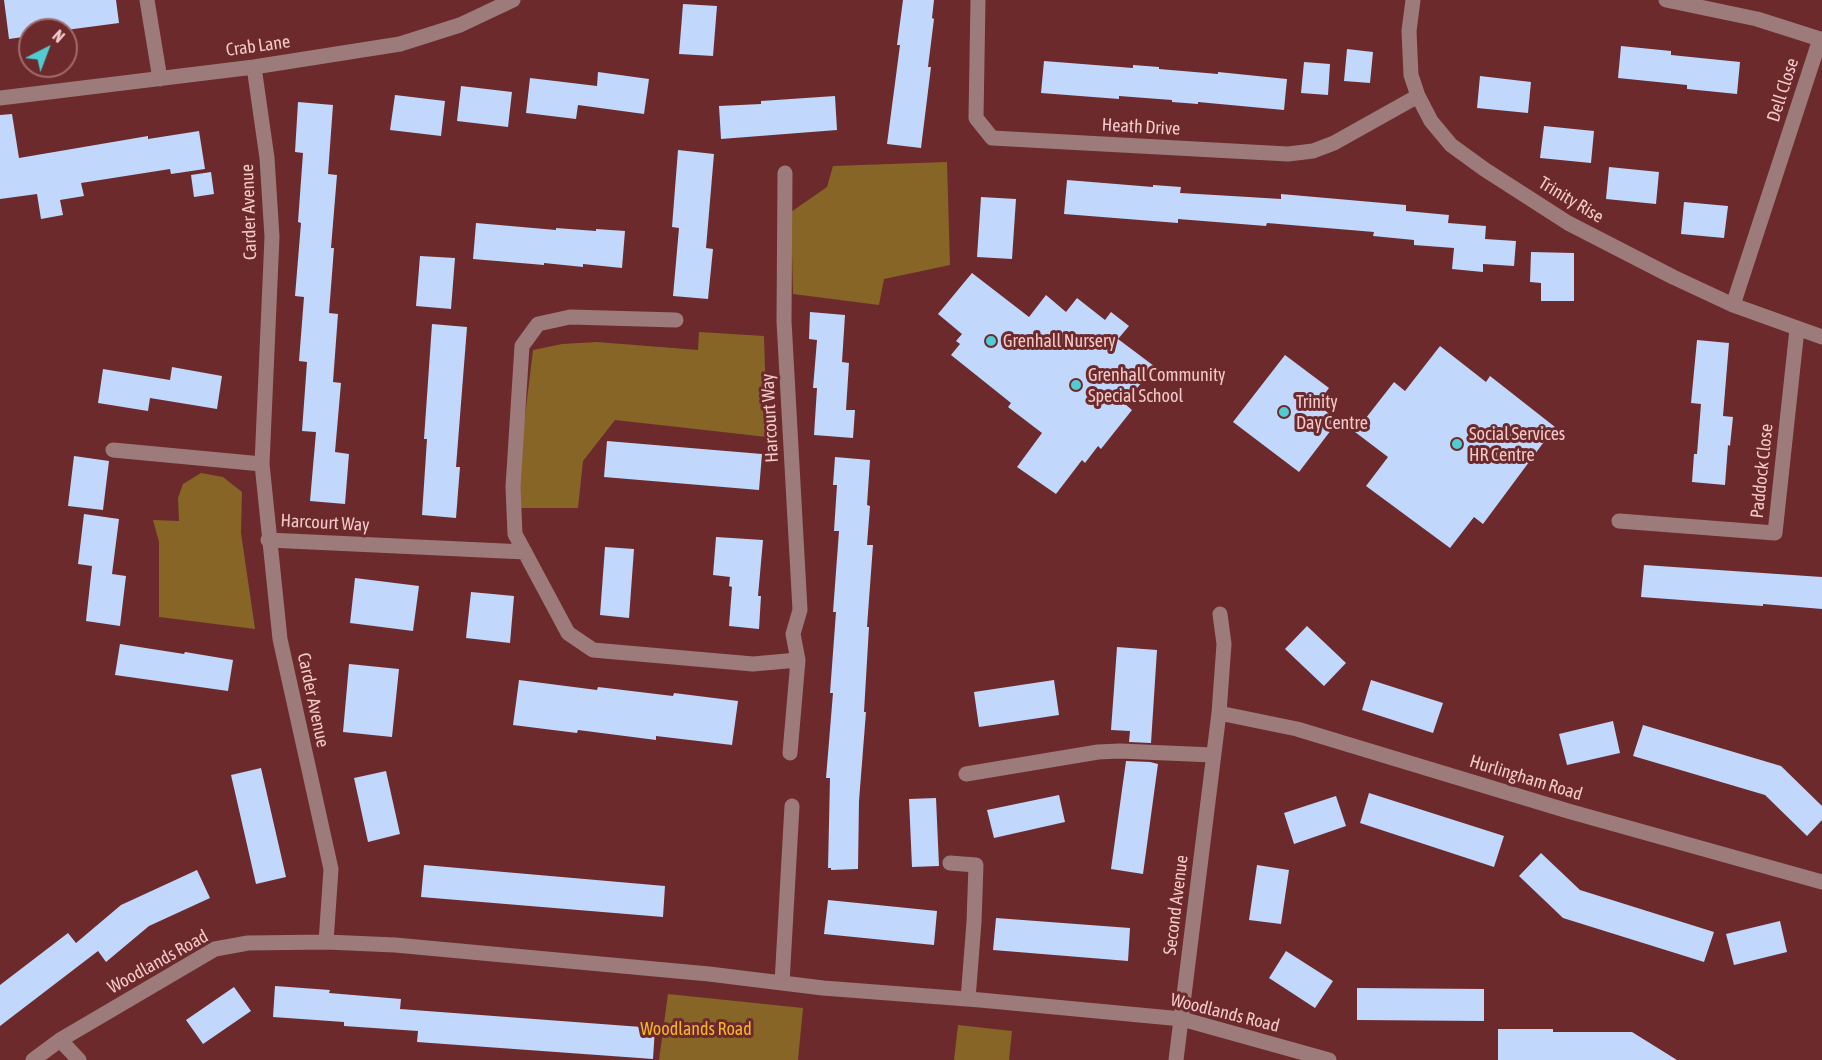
<!DOCTYPE html>
<html>
<head>
<meta charset="utf-8">
<style>
	body { margin:0 }
	#map { position:relative; width:1822px; height:1060px; overflow:hidden; background:#6c2a2d; font-family:"Asap Condensed",sans-serif }
	canvas { display:block }
	.north { position:absolute; left:18px; top:18px; width:60px; height:60px; box-sizing:border-box; background:#6c2a2d; border:2px solid #a26a6b; border-radius:50%; rotate:42deg; font-size:16px; font-weight:700; line-height:24px; text-align:center; color:#f2c9c8 }
	.north::after { content:''; display:block; margin:auto; width:21px; height:27px; background:#51ccd3; clip-path:polygon(50% 0,100% 100%,50% 72%,0 100%) }
</style>
</head>
<body>
<div id="map">
<canvas width="1822" height="1060"></canvas>
<div class="north">N</div>
</div>
<script>
const g = document.querySelector('canvas').getContext('2d');
g.lineJoin = 'round';
function fillPath(path, color) {
  g.fillStyle = color;
  g.fill(path, 'evenodd');
}
function poly(rows) {
  const path = new Path2D();
  for (const r of rows) {
    path.moveTo(r[0], r[1]);
    for (let i = 2; i < r.length; i += 2) path.lineTo(r[i], r[i + 1]);
  }
  return path;
}
function stroke(path, color, width, dash) {
  g.strokeStyle = color;
  g.lineWidth = width;
  g.lineCap = dash ? 'butt' : 'round';
  g.setLineDash(dash || []);
  g.stroke(path);
}
function label(font, color, halo, rows, align = 'center') {
  g.font = font + ' "Asap Condensed",sans-serif';
  g.lineWidth = 6;
  g.setLineDash([]);
  g.textBaseline = 'middle';
  g.strokeStyle = halo;
  g.fillStyle = color;
  for (const [text, x, y, turn = 0] of rows) {
    g.save();
    g.translate(x, y);
    g.rotate((+turn || 0) * Math.PI / 180);
    g.textAlign = isNaN(turn) ? turn : align;
    if (halo) g.strokeText(text, 0, 0);
    g.fillText(text, 0, 0);
    g.restore();
  }
}
const green = poly([
	[947,162,950,265,884,279,879,305,793,294,791,212,827,187,833,166],
	[699,332,764,336,767,437,615,420,583,461,578,508,514,508,533,350,562,344,597,342,698,350],
	[201,473,223,477,242,492,241,533,255,629,159,617,159,542,153,520,179,521,178,498,183,484],
	[668,994,803,1008,798,1060,659,1060],
	[958,1025,1012,1031,1009,1060,954,1060]
]);
const building = poly([
	[4,0,116,0,119,23,66,30,30,30,30,36,9,39],
	[903,0,934,0,932,18,934,19,928,67,931,67,921,148,887,144,900,45,897,45],
	[683,4,717,6,713,56,679,54],
	[1621,46,1671,51,1671,55,1740,62,1737,94,1687,89,1687,85,1618,78],
	[1347,49,1373,52,1370,83,1344,81],
	[1044,61,1133,68,1133,65,1159,67,1159,69,1218,74,1218,72,1287,79,1284,110,1198,102,1198,104,1172,102,1172,100,1119,96,1119,99,1041,93],
	[1304,62,1330,64,1328,95,1301,93],
	[598,72,649,79,644,114,578,105,576,119,526,113,530,78,597,86],
	[1480,76,1531,82,1528,113,1477,108],
	[461,86,512,92,508,127,457,121],
	[395,95,445,101,441,136,390,130],
	[835,96,837,130,721,139,719,106,761,104,761,101],
	[298,102,333,105,328,174,337,175,331,248,334,248,329,313,338,314,333,382,341,383,335,452,349,454,345,504,310,501,316,432,302,431,307,362,299,361,304,297,295,296,301,223,298,222,303,153,295,152],
	[12,114,19,158,148,136,148,139,199,131,205,169,171,174,170,169,81,183,84,196,60,200,63,215,41,219,37,194,0,199,0,115],
	[1544,126,1594,131,1591,163,1540,158],
	[678,150,714,154,706,248,713,249,708,299,673,296,679,228,672,227],
	[1609,167,1659,172,1656,204,1606,199],
	[211,172,214,194,194,197,191,175],
	[1067,180,1153,187,1153,185,1181,187,1180,193,1232,196,1281,199,1281,194,1406,205,1406,211,1449,215,1448,223,1486,226,1485,239,1516,241,1514,266,1483,264,1483,272,1452,269,1454,248,1414,245,1414,240,1373,236,1374,232,1267,223,1266,226,1178,219,1178,223,1064,214],
	[981,197,1016,199,1012,259,977,257],
	[1684,202,1728,206,1724,238,1681,234],
	[476,223,556,230,556,228,596,231,596,229,625,231,622,268,583,264,583,267,544,263,544,265,473,259],
	[1531,252,1574,253,1574,301,1541,301,1541,283,1530,282],
	[420,256,455,258,451,309,416,306],
	[972,273,1029,317,1046,295,1066,312,1077,298,1105,320,1111,312,1129,326,1118,339,1154,366,1125,404,1132,410,1101,449,1098,446,1085,463,1082,460,1056,494,1017,467,1042,433,1008,407,1011,403,951,355,960,344,956,341,962,334,938,314],
	[810,312,845,315,842,362,849,363,846,410,855,410,853,438,814,435,817,388,813,388,817,340,809,339],
	[432,324,467,327,456,467,460,467,456,518,422,515,427,439,424,439],
	[1697,340,1729,343,1723,416,1733,417,1730,446,1728,445,1725,485,1692,482,1694,454,1697,454,1701,404,1691,403],
	[1440,346,1486,382,1490,376,1555,427,1483,524,1474,517,1450,548,1366,486,1388,457,1355,432,1394,382,1405,391],
	[1285,355,1329,388,1317,404,1338,421,1299,472,1233,422],
	[172,367,222,376,217,409,150,398,148,411,98,403,103,369,170,380],
	[607,441,762,454,759,490,604,477],
	[74,456,109,461,103,510,68,506],
	[835,457,870,460,867,505,870,506,867,545,873,545,867,627,869,627,864,712,866,712,859,801,858,869,831,870,831,868,828,868,830,778,826,778,833,693,830,693,836,612,833,612,839,531,834,531,837,485,833,485],
	[84,514,119,519,112,574,126,576,120,626,86,621,92,566,78,564],
	[716,537,763,540,758,596,761,596,759,629,729,626,732,587,729,586,730,577,713,575],
	[605,547,634,549,629,618,600,615],
	[1644,565,1822,577,1822,609,1763,604,1763,606,1641,597],
	[355,578,419,586,413,631,350,623],
	[471,592,514,596,510,643,466,638],
	[1307,626,1346,663,1324,686,1285,649],
	[120,644,184,654,185,652,233,660,228,691,115,675],
	[1117,647,1157,650,1151,743,1129,742,1130,731,1111,730],
	[349,664,399,669,392,737,343,732],
	[519,680,597,690,598,687,673,696,674,693,738,701,732,745,656,736,656,740,578,730,577,733,513,725],
	[1054,680,1059,715,979,727,974,692],
	[1371,680,1443,703,1433,733,1362,710],
	[1613,721,1620,753,1567,765,1559,734],
	[1643,725,1781,766,1822,806,1822,820,1807,836,1765,795,1633,756],
	[1126,761,1150,762,1158,764,1143,874,1111,869],
	[261,768,286,877,256,884,231,775],
	[386,771,400,834,368,842,354,778],
	[1369,793,1504,836,1494,867,1360,823],
	[1059,795,1065,822,994,838,987,810],
	[1336,796,1346,826,1294,844,1284,813],
	[936,798,939,866,912,867,909,799],
	[1541,853,1580,890,1714,932,1704,962,1563,918,1519,876],
	[424,865,665,886,663,917,421,897],
	[1257,865,1289,870,1281,924,1249,920],
	[197,870,210,898,149,926,106,962,98,951,0,1026,0,985,68,933,76,943,121,905],
	[828,900,937,911,934,945,824,934],
	[996,918,1130,928,1128,961,993,950],
	[1780,921,1787,952,1734,965,1726,934],
	[1286,951,1333,981,1315,1008,1269,978],
	[275,986,330,990,329,993,401,999,400,1009,655,1028,653,1059,417,1042,418,1031,344,1026,344,1022,273,1017],
	[234,987,251,1011,203,1044,186,1020],
	[1357,988,1484,989,1484,1021,1357,1020],
	[1498,1029,1553,1029,1553,1032,1632,1032,1677,1060,1498,1060]
]);
const minor = poly([
	[147,0,160,79],
	[978,0,976,118,992,138,1288,154,1313,151,1334,143,1418,96],
	[1413,0,1409,31,1411,75,1418,96,1431,121,1451,145,1484,169,1568,223,1673,277,1733,305,1822,337],
	[1666,0,1757,19,1820,39,1733,305],
	[254,67,267,158,272,237,262,464,280,639,331,869,326,942],
	[0,98,254,67,400,44,460,25,513,0],
	[676,320,570,317,538,324,522,346,513,487,515,534,568,633,593,650,753,664,798,660,793,634,800,610,784,321,785,173],
	[113,450,262,464],
	[1619,521,1775,533,1797,329],
	[268,540,525,552],
	[1219,713,1297,729,1568,811,1822,882],
	[790,753,798,660],
	[966,774,1098,752,1120,751,1213,755],
	[950,863,976,865,974,922,968,999],
	[782,983,792,806],
	[60,1040,79,1060],
	[33,1060,60,1040,215,949,248,943,326,942,395,945,709,974,823,988,980,1000,1182,1019,1329,1060],
	[1176,1060,1219,713,1224,644,1220,614]
]);
const markers = [
	[991,341,6,"#51ccd3"],
	[1076,385,6,"#51ccd3"],
	[1284,412,6,"#51ccd3"],
	[1457,444,6,"#51ccd3"]
];
const streetNames = [
	["Crab Lane",258,46,-8],
	["Dell Close",1783,90,-72],
	["Heath Drive",1141,127,3],
	["Trinity Rise",1571,200,31],
	["Carder Avenue",249,212,-92],
	["Harcourt Way",770,418,-93],
	["Paddock Close",1762,471,-84],
	["Harcourt Way",325,523,3],
	["Carder Avenue",313,700,78],
	["Hurlingham Road",1526,778,17],
	["Second Avenue",1176,905,-83],
	["Woodlands Road",158,962,-29],
	["Woodlands Road",1225,1013,14]
];
const poiNames = [
	["Grenhall Nursery",1003,341],
	["Grenhall Community",1088,375],
	["Special School",1088,396],
	["Trinity",1296,402],
	["Day Centre",1296,423],
	["Social Services",1469,434],
	["HR Centre",1469,455]
];
const parkNames = [
	["Woodlands Road",696,1029]
];
fillPath(green, '#876527');
fillPath(building, '#c1d7fc');
stroke(minor, '#9d7b7a', 15);
for (const [x, y, r, color] of markers) {
  const dot = new Path2D();
  dot.arc(x, y, r, 0, 2 * Math.PI);
  g.fillStyle = color;
  g.fill(dot);
  stroke(dot, '#6c2a2d', 2);
}
label('18px', '#f2c9c8', '#6c2a2d', streetNames);
label('18px', '#f2c9c8', '#6c2a2d', poiNames, 'left');
label('18px', '#f6b52a', '#6c2a2d', parkNames);
</script>
</body>
</html>
